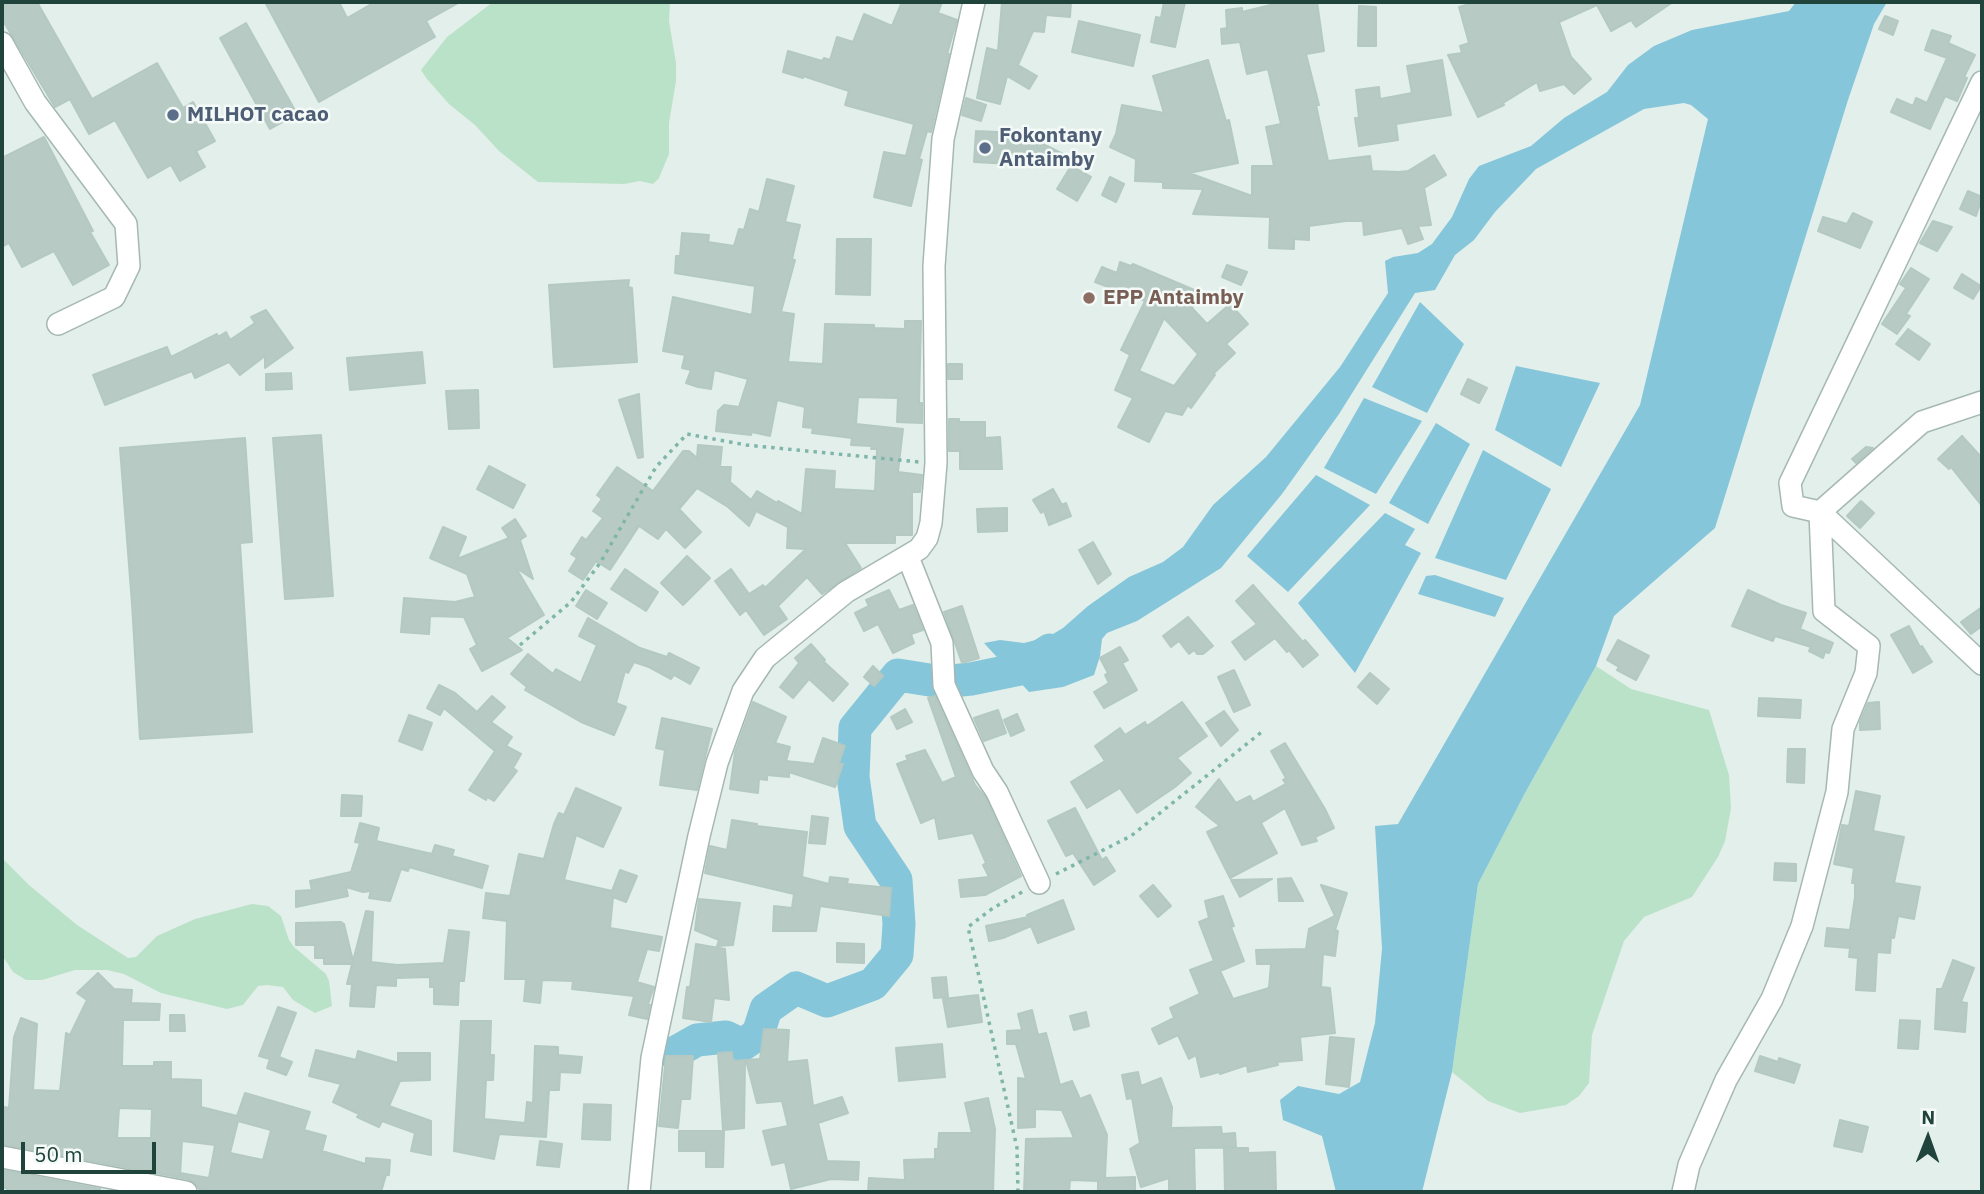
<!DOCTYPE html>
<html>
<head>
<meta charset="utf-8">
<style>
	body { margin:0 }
	#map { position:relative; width:1984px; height:1194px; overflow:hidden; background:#e3efea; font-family:"IBM Plex Sans",sans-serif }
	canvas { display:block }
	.frame { position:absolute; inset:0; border:4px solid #20433c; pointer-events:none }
	.north { position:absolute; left:1893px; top:1103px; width:70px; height:70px; -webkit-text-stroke:5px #f4faf8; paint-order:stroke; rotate:1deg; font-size:19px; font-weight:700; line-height:28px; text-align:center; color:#20433c }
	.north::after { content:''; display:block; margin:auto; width:24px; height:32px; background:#20433c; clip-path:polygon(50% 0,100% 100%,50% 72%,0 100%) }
	.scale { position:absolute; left:21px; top:1142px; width:135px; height:32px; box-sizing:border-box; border:4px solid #20433c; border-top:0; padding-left:9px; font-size:21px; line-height:24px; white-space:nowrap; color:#20433c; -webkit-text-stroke:5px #f4faf8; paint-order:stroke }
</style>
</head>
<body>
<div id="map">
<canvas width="1984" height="1194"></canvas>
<div class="frame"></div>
<div class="north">N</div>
<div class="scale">50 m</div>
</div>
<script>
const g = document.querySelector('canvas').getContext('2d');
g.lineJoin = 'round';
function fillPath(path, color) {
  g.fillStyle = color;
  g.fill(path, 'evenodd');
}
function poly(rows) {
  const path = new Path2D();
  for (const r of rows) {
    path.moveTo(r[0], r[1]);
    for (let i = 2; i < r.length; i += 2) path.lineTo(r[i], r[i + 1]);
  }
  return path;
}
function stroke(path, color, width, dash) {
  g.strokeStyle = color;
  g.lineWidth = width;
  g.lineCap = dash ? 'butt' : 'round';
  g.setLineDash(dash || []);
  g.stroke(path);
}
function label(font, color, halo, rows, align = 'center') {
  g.font = font + ' "IBM Plex Sans",sans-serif';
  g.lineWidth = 5;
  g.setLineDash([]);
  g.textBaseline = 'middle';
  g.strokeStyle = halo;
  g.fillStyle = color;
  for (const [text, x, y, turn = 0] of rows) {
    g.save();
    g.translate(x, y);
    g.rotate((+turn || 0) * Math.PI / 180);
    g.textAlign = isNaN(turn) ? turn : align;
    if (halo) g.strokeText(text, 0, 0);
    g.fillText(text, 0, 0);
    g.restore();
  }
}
const green = poly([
	[493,2,670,2,669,21,676,63,676,81,669,123,669,154,659,178,653,184,640,181,624,184,538,182,499,151,475,125,449,104,427,79,421,70,447,37],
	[1596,666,1631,689,1709,710,1729,775,1731,808,1725,841,1718,857,1692,897,1644,917,1624,941,1592,1035,1589,1083,1579,1096,1566,1105,1520,1113,1488,1101,1452,1072,1478,884,1525,793],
	[2,858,29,885,77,925,128,958,136,957,157,936,195,919,252,904,268,906,281,916,289,940,294,947,326,974,329,981,332,1006,315,1013,293,1000,283,987,267,985,258,986,243,1005,227,1009,161,993,124,974,107,970,75,970,42,980,26,980,13,972,2,955]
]);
const water = poly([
	[1796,2,1887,2,1874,24,1848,100,1715,528,1614,616,1596,666,1525,793,1478,884,1452,1072,1422,1192,1336,1192,1322,1136,1283,1120,1280,1100,1298,1086,1339,1094,1360,1082,1375,1023,1382,949,1375,826,1398,824,1640,405,1708,119,1691,105,1684,103,1644,109,1536,169,1495,212,1474,240,1455,255,1435,290,1415,293,1339,414,1282,494,1221,568,1137,621,1107,633,1102,639,1100,656,1094,675,1063,687,1029,692,984,643,1000,640,1024,643,1048,637,1063,628,1088,606,1129,577,1163,562,1183,547,1213,505,1266,457,1340,367,1388,293,1385,261,1393,257,1418,253,1432,244,1452,217,1469,179,1479,166,1531,146,1564,118,1607,92,1628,65,1654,46,1692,30,1789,11],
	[1420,302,1464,344,1427,413,1372,387],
	[1516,366,1600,383,1561,467,1495,430],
	[1364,398,1422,421,1376,494,1324,468],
	[1436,423,1470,444,1428,524,1389,503],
	[1483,450,1551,489,1506,580,1435,558],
	[1316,475,1370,505,1288,592,1247,556],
	[1385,513,1415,529,1405,545,1421,553,1355,673,1298,603],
	[1435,575,1504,598,1495,617,1418,594,1426,576]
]);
const river = poly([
	[674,1053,697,1040,726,1037,742,1045,758,1034,766,1009,796,988,827,1001,873,984,897,955,899,924,896,880,860,826,853,777,855,728,898,675,942,682,971,679,1020,669,1050,650]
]);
const building = poly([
	[2,2,37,2,92,99,157,63,183,108,193,102,215,141,196,151,205,167,180,181,171,165,148,178,115,120,89,134,70,99,55,107,2,19,2,2],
	[265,2,339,2,347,18,375,2,460,2,426,21,435,37,319,102,265,2],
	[902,2,942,2,938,13,957,20,947,54,949,54,931,132,927,131,919,159,922,160,911,206,874,197,884,152,906,156,914,124,845,105,849,91,803,76,803,78,783,72,788,51,822,61,824,58,830,60,837,37,853,42,864,14,892,26,902,2],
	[1002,2,1071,2,1070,17,1046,15,1044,32,1033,31,1018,65,1037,76,1029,89,1007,76,1000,104,977,98,987,48,998,51,1002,2],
	[1164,2,1185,2,1175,47,1151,42,1156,17,1161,18,1164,2],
	[1283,2,1317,2,1324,51,1306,54,1319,105,1316,105,1328,161,1370,156,1372,171,1399,172,1408,171,1434,155,1446,175,1424,188,1431,225,1418,226,1423,239,1408,244,1402,228,1364,235,1363,221,1346,221,1309,226,1309,240,1294,239,1294,249,1269,248,1270,217,1193,214,1203,189,1163,188,1163,182,1135,181,1136,159,1110,147,1116,134,1122,105,1164,113,1153,76,1208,60,1226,121,1229,120,1238,163,1189,173,1252,196,1252,166,1274,166,1266,127,1281,124,1268,69,1247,74,1240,42,1222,44,1221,29,1227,28,1226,10,1242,8,1242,12,1283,2],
	[1477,2,1673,2,1636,27,1631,20,1611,31,1597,5,1559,22,1571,57,1591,79,1574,94,1564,84,1540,91,1537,82,1503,103,1504,105,1478,117,1448,55,1462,53,1460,46,1469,43,1459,7,1477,2],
	[1359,6,1376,7,1376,46,1358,46,1359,6],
	[1885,16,1898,21,1893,35,1879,29,1885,16],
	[1079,21,1140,35,1133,66,1072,52,1079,21],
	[246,23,297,114,270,129,220,38,246,23],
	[1932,30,1951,36,1948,43,1975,55,1964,77,1967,78,1957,101,1945,96,1930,129,1891,112,1897,99,1913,106,1916,98,1927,103,1947,58,1925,50,1932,30],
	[1442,60,1451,115,1396,124,1398,140,1359,146,1355,118,1359,118,1356,90,1379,87,1380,99,1412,93,1407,66,1442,60],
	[966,98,986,105,981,121,962,115,966,98],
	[976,131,1021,133,1065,155,1031,153,1031,165,974,162,976,131],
	[44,137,93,231,90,232,109,265,73,285,54,251,22,267,9,243,2,247,2,158,44,137],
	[1071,166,1091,177,1077,201,1057,189,1071,166],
	[1110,177,1124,184,1116,202,1102,195,1110,177],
	[767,179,794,186,785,222,800,225,792,259,795,260,781,312,794,314,788,362,823,364,825,324,874,325,874,328,905,329,905,321,921,321,919,403,922,403,922,423,897,422,898,398,858,397,856,424,903,429,898,472,922,475,920,492,912,492,912,535,895,535,895,543,845,543,861,568,822,594,807,577,778,606,787,619,764,635,746,610,740,615,715,581,731,569,749,594,763,585,765,588,806,549,787,548,788,527,756,511,749,526,728,507,697,488,679,509,701,532,685,548,666,529,658,539,639,526,610,570,596,561,583,580,569,571,577,558,571,554,582,537,586,540,603,518,593,511,602,499,597,495,617,467,653,491,683,451,689,451,697,458,698,445,722,447,720,467,731,467,730,482,751,500,757,491,777,503,778,501,802,514,806,469,835,471,834,489,875,491,877,449,871,449,872,446,851,445,852,438,812,433,813,428,803,427,805,407,777,400,770,436,752,432,751,435,716,431,718,411,724,405,739,407,748,379,714,370,711,389,698,387,686,383,691,370,682,368,685,355,663,351,673,297,752,315,755,286,675,273,676,256,680,256,682,233,709,235,708,242,734,246,739,229,744,230,750,209,759,212,767,179],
	[1968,191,1982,197,1976,216,1960,209,1968,191],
	[1853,213,1872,222,1860,248,1818,231,1823,217,1847,224,1853,213],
	[1933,221,1952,227,1937,251,1920,243,1933,221],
	[837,239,871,239,870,295,836,294,837,239],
	[1120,262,1131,266,1133,264,1199,292,1192,308,1207,324,1230,304,1248,324,1226,344,1235,353,1213,374,1215,375,1191,408,1188,405,1182,415,1165,411,1149,442,1118,427,1133,398,1115,390,1130,355,1121,350,1145,301,1095,282,1102,267,1117,273,1120,262],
	[1164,318,1198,354,1174,386,1139,371,1164,318],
	[1227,265,1247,272,1241,285,1222,277,1227,265],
	[1911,268,1929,279,1906,314,1910,316,1897,334,1882,324,1906,288,1900,284,1911,268],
	[1962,274,1981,286,1973,299,1954,288,1962,274],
	[629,280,628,287,632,288,637,362,554,367,549,285,629,280],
	[266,310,293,348,265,368,265,356,240,375,229,362,195,378,192,371,105,405,93,375,167,347,171,357,217,334,218,337,226,332,230,340,255,323,251,317,266,310],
	[1908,329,1930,344,1919,360,1896,344,1908,329],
	[422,352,425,383,350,390,347,358,422,352],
	[948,364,962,364,962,379,948,379,948,364],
	[291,373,292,389,266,390,266,374,291,373],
	[1468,379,1487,388,1479,403,1461,394,1468,379],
	[478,390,479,428,449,429,446,391,478,390],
	[639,394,643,457,638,458,619,400,639,394],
	[949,419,959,419,959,422,985,422,985,438,1000,437,1002,469,960,469,960,451,949,451,949,419],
	[321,435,333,596,285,599,273,438,321,435],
	[1962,436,1982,458,1982,506,1951,467,1949,469,1938,459,1962,436],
	[245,438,252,542,240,543,252,732,140,739,132,604,120,448,245,438],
	[1866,447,1873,448,1856,463,1852,459,1866,447],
	[489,466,525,485,513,508,477,489,489,466],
	[1053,489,1062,505,1066,503,1071,516,1049,525,1044,511,1041,513,1033,500,1053,489],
	[1861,501,1874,513,1860,528,1847,516,1861,501],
	[1007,508,1007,531,978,532,977,509,1007,508],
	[515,519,526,536,520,540,533,579,516,568,544,615,507,638,522,650,482,671,470,649,477,645,464,617,430,616,429,634,401,632,404,598,455,602,475,597,467,574,430,558,443,527,466,537,457,559,509,538,502,528,515,519],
	[1093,542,1111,574,1098,584,1079,550,1093,542],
	[687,556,710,578,683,605,661,583,687,556],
	[625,569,658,592,646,611,611,589,625,569],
	[1253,585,1303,642,1305,640,1318,655,1303,667,1289,650,1287,652,1275,638,1245,660,1232,642,1257,624,1236,601,1253,585],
	[586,590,607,603,597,619,576,606,586,590],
	[889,590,899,610,913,605,923,630,911,634,914,643,893,653,878,624,864,631,855,613,869,606,866,600,889,590],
	[1748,590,1781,605,1806,613,1800,629,1833,643,1829,653,1825,652,1823,658,1809,651,1811,647,1775,636,1773,641,1732,626,1748,590],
	[962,606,979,658,962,663,944,612,962,606],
	[1982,607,1982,626,1971,634,1961,622,1982,607],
	[1188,617,1213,646,1203,654,1197,654,1194,650,1189,654,1179,641,1171,647,1163,636,1188,617],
	[588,618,640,648,667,657,669,653,699,668,690,684,674,675,671,679,649,667,634,662,628,673,625,671,616,703,626,707,614,735,581,722,525,690,527,687,511,674,528,654,553,674,556,669,581,683,597,645,579,636,588,618],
	[1909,626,1920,647,1922,646,1932,662,1913,673,1891,635,1909,626],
	[1618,640,1649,656,1636,680,1617,670,1619,667,1607,660,1618,640],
	[811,644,825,660,823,661,848,684,833,701,809,679,793,698,780,687,799,663,795,658,811,644],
	[1120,647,1128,660,1122,663,1137,690,1104,708,1094,692,1109,683,1105,675,1108,673,1100,658,1120,647],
	[873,666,883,676,874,686,864,677,873,666],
	[1234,670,1250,705,1234,712,1218,677,1234,670],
	[1370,673,1389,689,1377,704,1358,687,1370,673],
	[439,685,455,693,477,712,492,696,505,707,491,722,512,737,506,746,521,754,513,768,517,771,494,801,487,797,486,800,469,790,495,751,444,708,440,715,427,708,439,685],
	[935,696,975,785,986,798,1021,876,985,895,961,897,959,880,989,877,983,865,986,863,973,833,939,839,935,817,921,823,897,764,908,760,906,756,925,750,942,783,956,777,928,698,935,696],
	[1759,698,1801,700,1800,718,1758,716,1759,698],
	[753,702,786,717,775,743,790,747,786,761,814,764,823,738,845,746,839,763,843,764,835,787,789,772,789,777,767,775,767,780,759,779,758,793,730,789,735,752,753,702],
	[1182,702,1207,736,1177,758,1191,773,1175,787,1137,813,1120,788,1087,808,1071,782,1105,761,1095,746,1120,728,1125,735,1145,722,1147,726,1182,702],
	[1879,702,1880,729,1860,730,1860,722,1868,703,1879,702],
	[905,709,912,722,897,729,891,717,905,709],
	[998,710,1006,733,984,741,974,718,998,710],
	[1224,711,1238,730,1221,746,1206,723,1224,711],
	[1017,714,1024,730,1011,736,1004,720,1017,714],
	[409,715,432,723,422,750,399,741,409,715],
	[662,718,712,729,697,790,660,785,665,750,656,748,662,718],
	[1285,743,1325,809,1334,828,1315,837,1317,841,1302,845,1285,808,1261,823,1277,853,1230,878,1207,832,1220,826,1196,807,1219,779,1236,803,1250,796,1253,802,1286,784,1283,780,1286,778,1271,751,1285,743],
	[1788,749,1805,749,1804,783,1787,782,1788,749],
	[576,788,621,808,603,847,576,835,564,880,612,891,620,870,637,876,626,902,613,897,610,928,662,937,659,951,647,949,637,982,654,987,648,1004,650,1005,647,1019,629,1015,634,996,572,989,573,981,542,980,540,1003,524,1001,526,979,505,979,507,921,483,918,486,893,510,896,519,854,544,859,554,824,559,813,564,815,576,788],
	[1856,791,1880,796,1873,831,1904,837,1894,883,1920,887,1914,919,1898,916,1894,938,1891,937,1890,953,1877,952,1875,991,1856,990,1858,958,1849,957,1850,948,1825,946,1827,928,1850,930,1855,897,1855,883,1852,883,1854,868,1834,864,1842,825,1849,826,1856,791],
	[342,795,362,796,361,816,341,816,342,795],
	[1075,808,1102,860,1106,857,1115,871,1094,885,1073,853,1066,856,1048,821,1075,808],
	[812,816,828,818,825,844,809,843,812,816],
	[732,820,757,824,757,826,807,832,802,877,829,884,830,877,848,879,847,884,891,888,889,916,820,906,816,931,773,931,774,906,792,908,794,894,705,873,710,846,727,850,732,820],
	[360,823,379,828,376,841,432,854,435,845,454,850,452,856,488,866,482,888,409,867,408,871,401,869,390,901,369,898,371,891,363,892,346,887,348,896,296,907,296,891,312,890,310,881,351,872,360,843,355,842,360,823],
	[1775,863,1796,864,1796,881,1774,880,1775,863],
	[1291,878,1303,901,1279,901,1278,879,1291,878],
	[1272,879,1240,897,1231,880,1272,879],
	[1153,885,1171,906,1158,917,1140,896,1153,885],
	[1321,885,1347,893,1335,930,1338,931,1335,956,1323,954,1321,987,1330,988,1335,1033,1300,1037,1302,1060,1277,1062,1278,1065,1248,1072,1247,1065,1220,1074,1219,1072,1201,1077,1196,1055,1189,1059,1178,1035,1159,1044,1152,1029,1174,1018,1170,1008,1200,994,1190,970,1214,961,1199,922,1209,918,1205,901,1223,896,1234,926,1231,927,1244,961,1220,971,1233,999,1269,988,1271,964,1257,964,1256,950,1306,949,1309,929,1335,916,1321,885],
	[699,899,740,903,733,945,717,946,719,940,695,930,699,899],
	[1063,900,1074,929,1038,943,1031,926,1003,938,989,941,986,926,1028,917,1027,915,1063,900],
	[366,911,373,912,371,962,397,965,444,963,449,930,469,932,464,981,459,981,458,1005,434,1004,434,987,430,987,430,977,396,978,396,986,376,985,374,1007,350,1006,352,984,347,984,352,964,324,964,324,958,315,958,315,945,296,945,296,923,341,922,344,924,353,961,366,911],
	[837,943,864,944,864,963,837,962,837,943],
	[696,944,725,949,729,1000,714,998,711,1022,683,1018,687,987,690,987,696,944],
	[1953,960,1974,968,1961,1002,1967,1003,1965,1032,1935,1029,1937,989,1942,989,1953,960],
	[98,973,114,989,132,990,131,1003,160,1004,159,1020,123,1020,122,1066,154,1066,154,1062,171,1062,171,1079,201,1080,201,1107,237,1116,245,1093,310,1112,304,1130,326,1136,322,1151,366,1164,366,1158,390,1160,389,1175,386,1175,381,1192,214,1192,199,1189,195,1183,188,1179,2,1144,4,1107,9,1108,14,1037,21,1018,37,1024,33,1090,60,1091,66,1033,70,1035,87,1000,77,993,98,973],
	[119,1108,152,1109,151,1138,117,1138,119,1108],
	[238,1121,271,1130,263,1160,230,1153,238,1121],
	[182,1141,215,1145,209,1178,180,1173,180,1175,182,1141],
	[946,977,948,997,934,998,932,978,946,977],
	[978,995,982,1022,948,1027,943,999,978,995],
	[278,1007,296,1013,279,1057,292,1062,286,1075,267,1068,270,1059,259,1056,278,1007],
	[1032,1010,1038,1035,1046,1033,1060,1085,1072,1081,1080,1099,1090,1095,1107,1135,1105,1178,1135,1177,1135,1191,1098,1192,1098,1181,1070,1180,1069,1192,1024,1192,1026,1139,1074,1138,1062,1110,1035,1109,1035,1127,1018,1128,1018,1078,1026,1079,1016,1044,1007,1044,1007,1031,1022,1030,1018,1014,1032,1010],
	[1086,1012,1089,1026,1074,1030,1070,1016,1086,1012],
	[170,1015,184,1015,185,1031,170,1031,170,1015],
	[1900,1020,1920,1021,1918,1049,1898,1048,1900,1020],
	[461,1021,491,1021,490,1055,494,1055,493,1080,486,1080,484,1119,525,1123,527,1102,533,1103,535,1046,558,1047,558,1055,582,1057,580,1073,560,1072,559,1090,549,1090,546,1137,499,1134,494,1159,454,1151,461,1021],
	[764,1029,789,1030,787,1062,807,1060,813,1106,842,1097,848,1113,818,1123,827,1161,859,1162,858,1180,831,1179,791,1189,785,1162,772,1165,763,1131,788,1126,782,1101,757,1103,746,1060,760,1059,764,1029],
	[1330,1037,1354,1039,1349,1087,1326,1084,1330,1037],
	[942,1044,945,1077,899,1081,896,1048,942,1044],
	[316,1050,356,1060,358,1051,398,1063,398,1053,430,1053,430,1080,400,1081,389,1106,431,1121,431,1155,411,1151,415,1133,382,1121,379,1127,357,1117,359,1114,333,1102,341,1084,309,1076,316,1050],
	[732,1052,733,1061,745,1060,744,1128,723,1130,718,1053,732,1052],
	[666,1056,693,1056,690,1099,681,1099,678,1128,659,1126,666,1056],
	[1760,1056,1778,1062,1779,1058,1800,1065,1794,1083,1755,1071,1760,1056],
	[1138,1072,1141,1086,1161,1078,1172,1107,1171,1128,1221,1127,1222,1134,1235,1133,1236,1147,1194,1148,1195,1192,1169,1192,1169,1178,1141,1187,1130,1149,1140,1143,1132,1098,1127,1099,1122,1075,1138,1072],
	[988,1098,995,1129,993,1192,868,1192,869,1178,905,1180,904,1160,935,1159,935,1149,938,1149,939,1133,972,1133,965,1103,988,1098],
	[584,1104,611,1105,610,1140,582,1139,584,1104],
	[1840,1120,1868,1127,1862,1152,1834,1146,1840,1120],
	[679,1131,724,1131,723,1167,706,1167,706,1151,679,1151,679,1131],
	[540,1141,562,1144,559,1167,537,1165,540,1141],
	[1224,1148,1248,1148,1248,1153,1275,1152,1276,1192,1225,1192,1224,1148],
	[2,1170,100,1189,100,1192,7,1192,7,1188,2,1188,2,1170]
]);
const path = poly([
	[520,645,571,602,600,563,656,467,687,434,746,445,919,462],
	[1056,874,1131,836,1263,731],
	[1018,1192,1017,1148,968,927,993,908,1024,891]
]);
const minor = poly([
	[2,43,35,102,126,224,129,266,114,297,58,324],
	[1982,82,1790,483,1793,506,1820,512,1982,664],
	[908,557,942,643,944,685,983,771,997,792,1039,883],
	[2,1157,186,1192],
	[639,1192,652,1058,699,836,717,763,743,691,765,658,846,592,919,549,927,538,931,523,936,463,934,266,943,139,974,2],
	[1683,1192,1689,1165,1726,1080,1772,999,1802,926,1837,792,1843,729,1866,673,1869,646,1824,611,1820,512,1922,422,1982,402]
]);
const markers = [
	[173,115,7,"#5c6f8a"],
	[985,148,7,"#5c6f8a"],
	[1089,298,7,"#8d6e63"]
];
const serviceNames = [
	["MILHOT cacao",187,115],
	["Fokontany",999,136],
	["Antaimby",999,160]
];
const educationNames = [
	["EPP Antaimby",1103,298]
];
fillPath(green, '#bae2c8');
fillPath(water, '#85c6da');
stroke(river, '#85c6da', 33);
fillPath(building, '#b8cac4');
stroke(building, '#b4c9c2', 2);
stroke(minor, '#a5b8b2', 24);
stroke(path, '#80b6a9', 3.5, [3.5, 5]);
stroke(minor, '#fff', 21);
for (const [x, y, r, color] of markers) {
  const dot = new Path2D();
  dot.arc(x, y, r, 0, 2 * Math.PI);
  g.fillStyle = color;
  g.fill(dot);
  stroke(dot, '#f4faf8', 2.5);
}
label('bold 21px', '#4e5e75', '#f4faf8', serviceNames, 'left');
label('bold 21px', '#785e54', '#f4faf8', educationNames, 'left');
</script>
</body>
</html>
